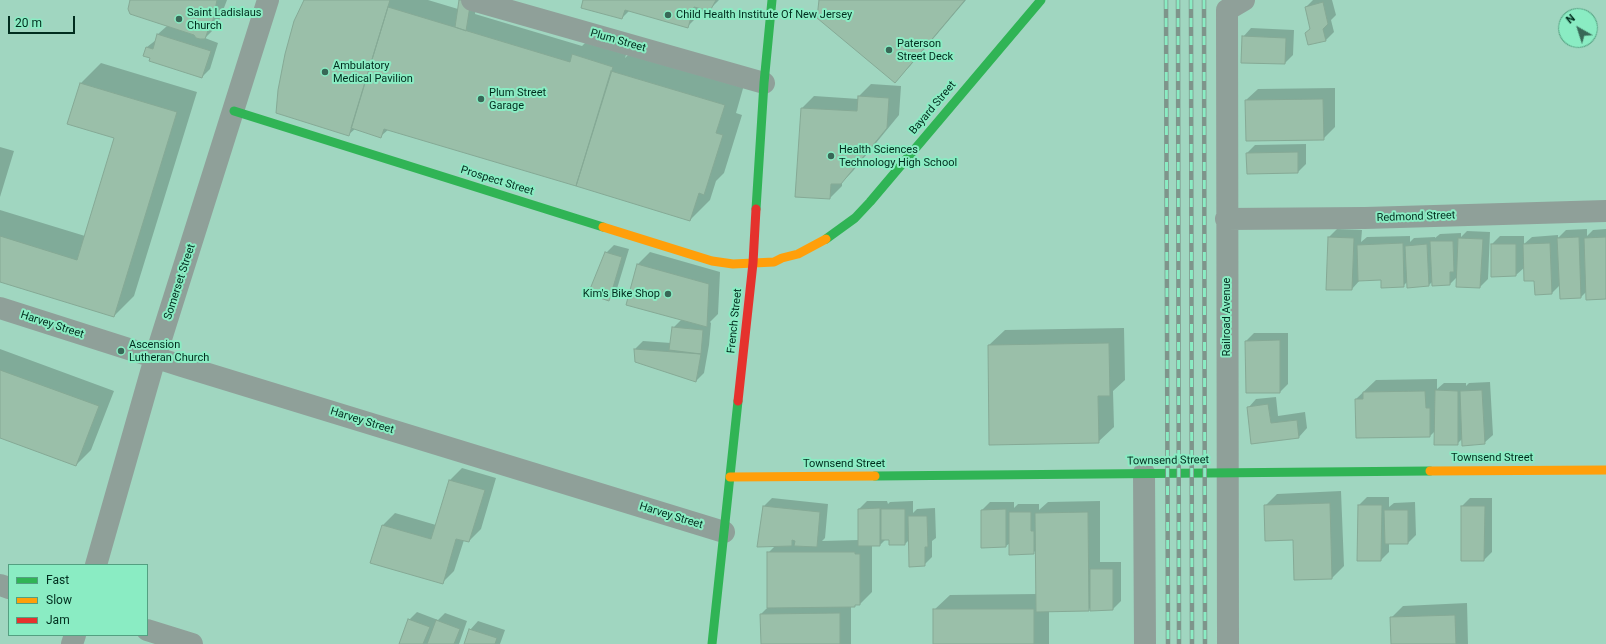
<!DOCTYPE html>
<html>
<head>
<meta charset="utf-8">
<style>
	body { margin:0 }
	#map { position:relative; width:1606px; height:644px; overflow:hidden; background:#a0d6c0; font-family:Roboto,sans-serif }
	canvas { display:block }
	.legend { position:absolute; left:8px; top:564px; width:140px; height:72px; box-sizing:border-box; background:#8aecc3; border:1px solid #53a081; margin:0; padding:5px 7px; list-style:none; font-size:12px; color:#002d1e }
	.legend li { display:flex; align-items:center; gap:8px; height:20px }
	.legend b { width:20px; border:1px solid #53a081 }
	.north { position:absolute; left:1558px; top:8px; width:40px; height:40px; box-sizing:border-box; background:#8aecc3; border:1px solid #53a081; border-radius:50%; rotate:321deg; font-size:11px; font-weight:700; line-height:16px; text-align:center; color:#002d1e }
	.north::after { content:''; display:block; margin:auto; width:14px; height:18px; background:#386857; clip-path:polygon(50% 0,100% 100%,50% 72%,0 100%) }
	.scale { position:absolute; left:8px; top:16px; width:67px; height:18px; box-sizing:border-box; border:2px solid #002d1e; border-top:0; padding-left:5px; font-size:12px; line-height:14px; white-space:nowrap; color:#002d1e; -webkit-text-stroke:3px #8aecc3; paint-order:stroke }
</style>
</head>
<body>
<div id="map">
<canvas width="1606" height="644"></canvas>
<ul class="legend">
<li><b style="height:5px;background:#30b455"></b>Fast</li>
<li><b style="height:5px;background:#ff9f0a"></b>Slow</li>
<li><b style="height:5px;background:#e5322d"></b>Jam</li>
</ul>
<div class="north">N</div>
<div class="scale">20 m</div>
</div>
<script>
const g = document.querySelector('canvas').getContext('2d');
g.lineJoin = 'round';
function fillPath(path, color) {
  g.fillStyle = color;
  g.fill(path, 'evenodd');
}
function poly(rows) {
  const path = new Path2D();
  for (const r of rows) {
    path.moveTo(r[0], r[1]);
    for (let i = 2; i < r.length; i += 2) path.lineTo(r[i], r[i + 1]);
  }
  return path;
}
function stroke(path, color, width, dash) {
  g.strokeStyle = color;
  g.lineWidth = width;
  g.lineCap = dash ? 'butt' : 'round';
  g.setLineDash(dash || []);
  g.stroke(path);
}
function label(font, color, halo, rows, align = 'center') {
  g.font = font + ' Roboto,sans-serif';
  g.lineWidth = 4;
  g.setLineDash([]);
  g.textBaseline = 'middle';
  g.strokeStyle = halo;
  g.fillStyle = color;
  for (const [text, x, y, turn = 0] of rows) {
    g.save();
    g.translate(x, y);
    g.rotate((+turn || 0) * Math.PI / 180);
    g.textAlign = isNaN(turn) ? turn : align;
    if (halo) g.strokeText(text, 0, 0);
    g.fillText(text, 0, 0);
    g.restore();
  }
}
const shadow = poly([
	[131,0,227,0,217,26,205,38,218,43,210,69,202,77,151,57,147,47,156,40,158,34,167,26],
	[305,0,428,0,458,9,460,0,477,0,475,14,582,46,588,40,627,52,625,58,632,51,744,85,736,113,742,115,724,173,716,181,710,200,690,220,389,129,381,136,355,129,348,135],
	[584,0,719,0,709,10,705,9,687,27,630,10,622,18],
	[820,0,966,0,910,66,895,82],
	[1313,0,1332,0,1336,15,1331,20,1334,32,1326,40,1311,28,1306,7],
	[1251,28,1294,30,1293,55,1285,63,1243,37],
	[101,63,197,92,134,296,114,316,0,281,0,210,85,236,116,138,68,123,81,83],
	[871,84,901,86,899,115,853,171,842,182,842,186,830,198,802,108,814,96,859,99,859,96],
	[1335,88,1335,127,1323,139,1246,100,1258,89],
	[1306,144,1306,164,1298,172,1247,153,1255,145],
	[0,147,14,151,0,197],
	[1337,229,1362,230,1361,242,1367,237,1410,236,1410,242,1414,238,1435,237,1435,238,1440,234,1461,233,1461,237,1467,231,1490,232,1488,279,1480,287,1457,277,1450,284,1433,281,1429,285,1408,281,1403,286,1382,279,1360,280,1352,289,1329,237],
	[1587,229,1587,236,1593,230,1606,229,1606,298,1587,291,1581,297,1560,285,1552,293,1535,280,1525,267,1516,275,1492,244,1500,236,1524,236,1524,244,1532,237,1558,235,1558,238,1566,230],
	[614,245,629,249,616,292,608,300,606,253],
	[650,252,720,272,718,314,710,322,711,323,709,345,704,373,696,381,635,349,643,341,671,343,673,328,682,319,627,304,638,264],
	[1124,328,1125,380,1113,391,1114,427,1098,442,989,345,1005,330],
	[1254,333,1288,333,1288,384,1280,392,1246,341],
	[0,349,114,391,91,450,76,465,0,437],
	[1437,379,1437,389,1444,383,1466,383,1466,386,1469,383,1490,382,1493,435,1484,443,1463,438,1457,444,1435,431,1430,436,1356,399,1376,380],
	[1276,397,1278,416,1305,412,1307,428,1299,437,1252,443,1248,408,1256,399],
	[462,468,496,478,481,529,469,541,464,540,454,571,442,583,372,562,383,525,395,513,436,525,450,480],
	[1341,491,1344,566,1332,578,1294,539,1265,506,1277,494],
	[1367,497,1389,497,1389,507,1394,503,1415,502,1416,535,1408,543,1389,543,1389,552,1381,560,1359,505],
	[772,498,828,504,825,538,822,541,859,540,859,509,867,501,887,501,888,504,890,502,913,501,913,513,917,509,935,508,936,538,932,541,932,557,924,565,910,539,905,544,890,539,886,539,880,545,872,545,872,592,860,604,851,606,851,644,762,644,761,614,768,607,768,553,775,546,764,506],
	[1470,498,1492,498,1492,552,1484,560,1462,506],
	[1100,501,1100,562,1121,562,1121,601,1113,609,1091,607,1088,610,1049,611,1049,644,934,644,934,610,950,595,1037,594,1036,550,1033,553,1010,543,1006,546,982,547,982,510,990,502,1014,502,1014,508,1018,504,1039,504,1039,510,1048,502],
	[1467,603,1468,644,1392,644,1391,618,1403,606],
	[417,612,438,620,445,613,467,621,459,644,400,644,409,620],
	[478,621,505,630,500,644,465,644,470,630]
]);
const building = poly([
	[130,0,217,0,213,20,211,22,205,39,200,39,196,38,194,35,130,14,128,9,130,0],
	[304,0,390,0,349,136,276,113,278,90,285,54,294,21,304,0],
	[459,0,471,0,466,31,455,27,459,0],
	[583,0,716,0,710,11,694,7,688,28,625,10,622,19,581,8,583,0],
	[819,0,965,0,895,83,817,18,819,0],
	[1323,2,1328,24,1323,29,1326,41,1308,45,1305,33,1310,29,1305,7,1323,2],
	[388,7,570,62,572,54,613,67,576,186,384,129,381,138,351,128,388,7],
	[157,34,211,51,202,78,149,61,150,58,143,56,146,47,153,49,157,34],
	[1242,36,1286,38,1285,64,1241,63,1242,36],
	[611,71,725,105,716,133,723,135,704,195,699,193,690,221,576,186,611,71],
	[80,83,177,112,114,317,0,282,0,236,77,260,114,138,67,124,80,83],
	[858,96,889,98,887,128,841,184,831,184,830,199,795,197,801,108,857,111,858,96],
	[1323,99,1324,140,1246,141,1245,100,1323,99],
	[1298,152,1298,173,1247,174,1246,153,1298,152],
	[1328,237,1354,238,1352,290,1326,290,1328,237],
	[1579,237,1581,298,1560,299,1557,238,1579,237],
	[1606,237,1606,299,1586,300,1584,238,1606,237],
	[1458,238,1483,239,1480,288,1456,287,1458,238],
	[1430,241,1453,241,1454,272,1450,272,1450,285,1432,286,1430,241],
	[1403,243,1404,287,1381,288,1381,280,1358,281,1357,245,1403,243],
	[1550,243,1552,294,1535,295,1534,281,1524,281,1523,244,1550,243],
	[1427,244,1429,286,1407,288,1405,246,1427,244],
	[1491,244,1516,244,1516,276,1491,277,1491,244],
	[605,252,622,257,609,301,588,294,605,252],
	[637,264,709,284,707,327,626,305,637,264],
	[672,327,703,330,701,354,669,350,672,327],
	[1280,340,1280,393,1246,393,1245,341,1280,340],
	[1109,343,1110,396,1098,396,1099,443,989,445,988,345,1109,343],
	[634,349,701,354,696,382,635,362,634,349],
	[0,370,99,406,76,466,0,438,0,370],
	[1435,390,1458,391,1458,445,1434,445,1435,390],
	[1482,390,1485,444,1462,446,1460,391,1482,390],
	[1425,391,1426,408,1430,408,1430,437,1356,438,1355,399,1363,399,1363,392,1425,391],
	[1268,404,1271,423,1297,420,1299,438,1251,444,1247,407,1268,404],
	[449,480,485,490,469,542,456,539,443,584,370,563,382,525,431,539,449,480],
	[1330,503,1332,579,1294,580,1293,540,1265,541,1264,505,1330,503],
	[1358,505,1382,505,1381,561,1357,561,1358,505],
	[763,506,820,512,817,547,794,546,795,541,792,540,792,546,757,547,763,506],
	[1461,506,1485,506,1484,561,1461,561,1461,506],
	[880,508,880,546,858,546,858,509,880,508],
	[881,509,905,509,905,545,889,545,889,540,881,540,881,509],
	[1006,509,1006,547,981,548,981,510,1006,509],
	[1384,510,1408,510,1408,544,1385,544,1384,510],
	[1009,512,1031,512,1031,531,1034,531,1034,554,1009,555,1009,512],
	[1088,512,1089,611,1036,612,1035,513,1088,512],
	[908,516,927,516,928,547,925,547,925,566,909,567,908,516],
	[767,552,855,552,855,554,860,554,860,605,855,605,855,607,767,608,767,552],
	[1090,569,1113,569,1113,610,1090,611,1090,569],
	[933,609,1034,609,1034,644,933,644,933,609],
	[840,613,840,644,761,644,760,614,840,613],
	[1455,615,1456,644,1391,644,1390,617,1455,615],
	[408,619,430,627,423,644,399,644,408,619],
	[436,620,460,629,454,644,427,644,436,620],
	[469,629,497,638,495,644,464,644,469,629]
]);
const street = poly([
	[472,0,764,83],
	[1226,219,1365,218,1606,211],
	[0,308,182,366,724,532],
	[1144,473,1145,644],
	[96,565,155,358,268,0],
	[0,585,9,588],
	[147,630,192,644],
	[72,644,75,635],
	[1228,644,1227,10,1244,0]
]);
const fast = poly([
	[234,111,603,227],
	[756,209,764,83,772,0],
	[826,239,855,218,870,202,1041,0],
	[875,476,1430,471],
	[712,644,738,401]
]);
const slow = poly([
	[603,227,712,261,733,264,774,262,782,258,798,254,826,239],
	[1430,471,1606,470],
	[730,477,875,476]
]);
const jam = poly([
	[738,401,753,263,756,209]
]);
const rail = poly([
	[1166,0,1168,644],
	[1178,0,1179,644],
	[1191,0,1192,644],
	[1204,0,1205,644]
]);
const markers = [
	[668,15,4,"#386857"],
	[179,19,4,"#386857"],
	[889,50,4,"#386857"],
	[325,72,4,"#386857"],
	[481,99,4,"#386857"],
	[831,156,4,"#386857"],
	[668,294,4,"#386857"],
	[121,351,4,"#386857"]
];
const poiNames = [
	["Saint Ladislaus",187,13],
	["Church",187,26],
	["Child Health Institute Of New Jersey",676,15],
	["Paterson",897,44],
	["Street Deck",897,57],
	["Ambulatory",333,66],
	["Medical Pavilion",333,79],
	["Plum Street",489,93],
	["Garage",489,106],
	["Health Sciences",839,150],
	["Technology High School",839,163],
	["Kim's Bike Shop",660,294,"right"],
	["Ascension",129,345],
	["Lutheran Church",129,358]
];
const streetNames = [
	["Plum Street",618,41,16],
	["Bayard Street",933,108,-50],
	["Prospect Street",497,181,17],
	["Redmond Street",1416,217,-2],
	["Somerset Street",180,282,-72],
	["Railroad Avenue",1227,317,-90],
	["French Street",735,321,-84],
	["Harvey Street",52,325,18],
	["Harvey Street",362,421,17],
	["Townsend Street",1492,458],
	["Townsend Street",1168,461,-1],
	["Townsend Street",844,464],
	["Harvey Street",671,516,17]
];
fillPath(shadow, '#0003');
fillPath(building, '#9abfa9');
stroke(building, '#85a995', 1);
stroke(street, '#8fa099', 22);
stroke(fast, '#30b455', 9);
stroke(slow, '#ff9f0a', 9);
stroke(jam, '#e5322d', 9);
stroke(rail, '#7e958b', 4.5);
stroke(rail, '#8aecc3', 3, [9]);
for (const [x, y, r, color] of markers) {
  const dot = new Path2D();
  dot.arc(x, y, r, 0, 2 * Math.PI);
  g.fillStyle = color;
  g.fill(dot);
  stroke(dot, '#8aecc3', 1.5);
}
label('11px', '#002d1e', '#8aecc3', poiNames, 'left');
label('11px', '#002d1e', '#8aecc3', streetNames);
</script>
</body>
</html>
